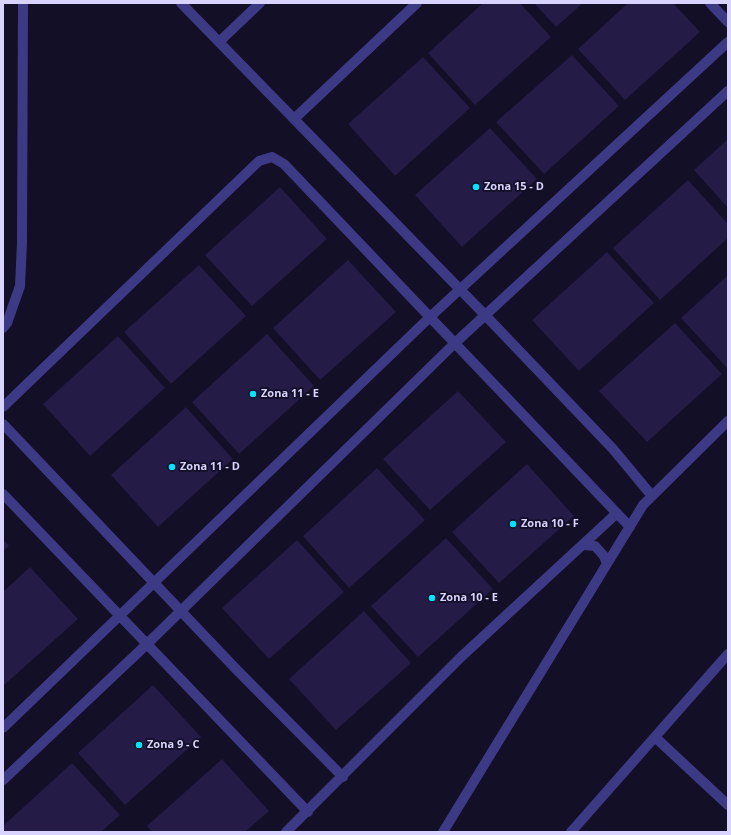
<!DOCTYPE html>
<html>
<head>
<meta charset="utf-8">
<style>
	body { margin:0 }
	#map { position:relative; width:731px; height:835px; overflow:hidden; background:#130f26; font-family:"Open Sans",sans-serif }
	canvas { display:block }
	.frame { position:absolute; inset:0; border:4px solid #d9d4ff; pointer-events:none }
</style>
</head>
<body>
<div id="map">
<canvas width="731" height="835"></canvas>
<div class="frame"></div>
</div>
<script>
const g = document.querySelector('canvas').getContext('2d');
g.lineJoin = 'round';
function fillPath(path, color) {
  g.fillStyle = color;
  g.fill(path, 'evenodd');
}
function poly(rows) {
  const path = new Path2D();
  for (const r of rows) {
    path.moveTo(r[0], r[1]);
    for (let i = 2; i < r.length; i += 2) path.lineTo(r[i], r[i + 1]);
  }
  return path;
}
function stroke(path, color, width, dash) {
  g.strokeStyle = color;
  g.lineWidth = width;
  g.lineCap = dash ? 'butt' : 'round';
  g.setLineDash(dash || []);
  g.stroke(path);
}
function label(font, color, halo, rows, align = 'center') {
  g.font = font + ' "Open Sans",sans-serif';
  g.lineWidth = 3.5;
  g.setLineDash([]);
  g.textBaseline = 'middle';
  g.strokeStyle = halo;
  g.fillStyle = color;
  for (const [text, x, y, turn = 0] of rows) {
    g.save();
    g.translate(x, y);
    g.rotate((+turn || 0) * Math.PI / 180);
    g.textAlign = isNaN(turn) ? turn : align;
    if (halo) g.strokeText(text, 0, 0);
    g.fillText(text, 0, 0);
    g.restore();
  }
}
const building = poly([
	[483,3,520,3,551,37,475,105,428,53],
	[534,3,583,3,556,27],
	[628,3,673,3,700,32,625,100,578,49],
	[572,55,619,106,544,174,496,122],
	[423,57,470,108,395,176,348,124],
	[490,128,537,179,462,247,415,195],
	[728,139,728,208,694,170],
	[688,180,728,224,728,238,660,300,613,248],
	[280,187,327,239,252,306,205,255],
	[607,252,654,303,579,371,532,320],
	[348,260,396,312,320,380,273,328],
	[199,265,246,316,171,384,124,332],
	[728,275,728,369,681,318],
	[675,323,722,374,647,442,599,391],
	[267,334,314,386,239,454,192,402],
	[118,336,165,388,90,456,43,404],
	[458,391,506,442,430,510,383,459],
	[186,407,233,459,158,527,111,475],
	[527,464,574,516,499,583,452,532],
	[377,468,425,520,349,588,303,536],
	[446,538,493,589,418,657,371,606],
	[3,539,9,546,3,551],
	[297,540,344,592,269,659,222,608],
	[30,567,78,619,3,686,3,592],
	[364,611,411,663,336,730,289,679],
	[153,685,201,737,125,805,78,753],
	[222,759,269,811,245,832,152,832,147,826],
	[72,763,120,815,101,832,3,832,3,826]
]);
const minor = poly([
	[181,3,485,315,613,449,652,496],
	[710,3,728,22],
	[219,42,260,3],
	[294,119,417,3],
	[3,328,7,323,20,286,22,243,23,3],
	[3,407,259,161,272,157,284,164,630,527],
	[3,424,235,668,343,777],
	[3,494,308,812],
	[583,545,595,546,604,556,607,564],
	[3,728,430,317,728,42],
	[656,738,728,805],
	[3,780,147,644,455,343,728,91],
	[286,832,461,657,617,513],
	[443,832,643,505,728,421],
	[571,832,728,654]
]);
const markers = [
	[476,187,4,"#00e5ff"],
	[253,394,4,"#00e5ff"],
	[172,467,4,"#00e5ff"],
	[513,524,4,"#00e5ff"],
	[432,598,4,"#00e5ff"],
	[139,745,4,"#00e5ff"]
];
const poiNames = [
	["Zona 15 - D",484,187],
	["Zona 11 - E",261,394],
	["Zona 11 - D",180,467],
	["Zona 10 - F",521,524],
	["Zona 10 - E",440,598],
	["Zona 9 - C",147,745]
];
fillPath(building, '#241b47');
stroke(minor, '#3d3a85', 10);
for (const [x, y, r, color] of markers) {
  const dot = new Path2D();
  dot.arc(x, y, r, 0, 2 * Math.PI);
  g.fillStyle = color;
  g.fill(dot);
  stroke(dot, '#130f26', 1.5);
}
label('bold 11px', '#d9d4ff', '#130f26', poiNames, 'left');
</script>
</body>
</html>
